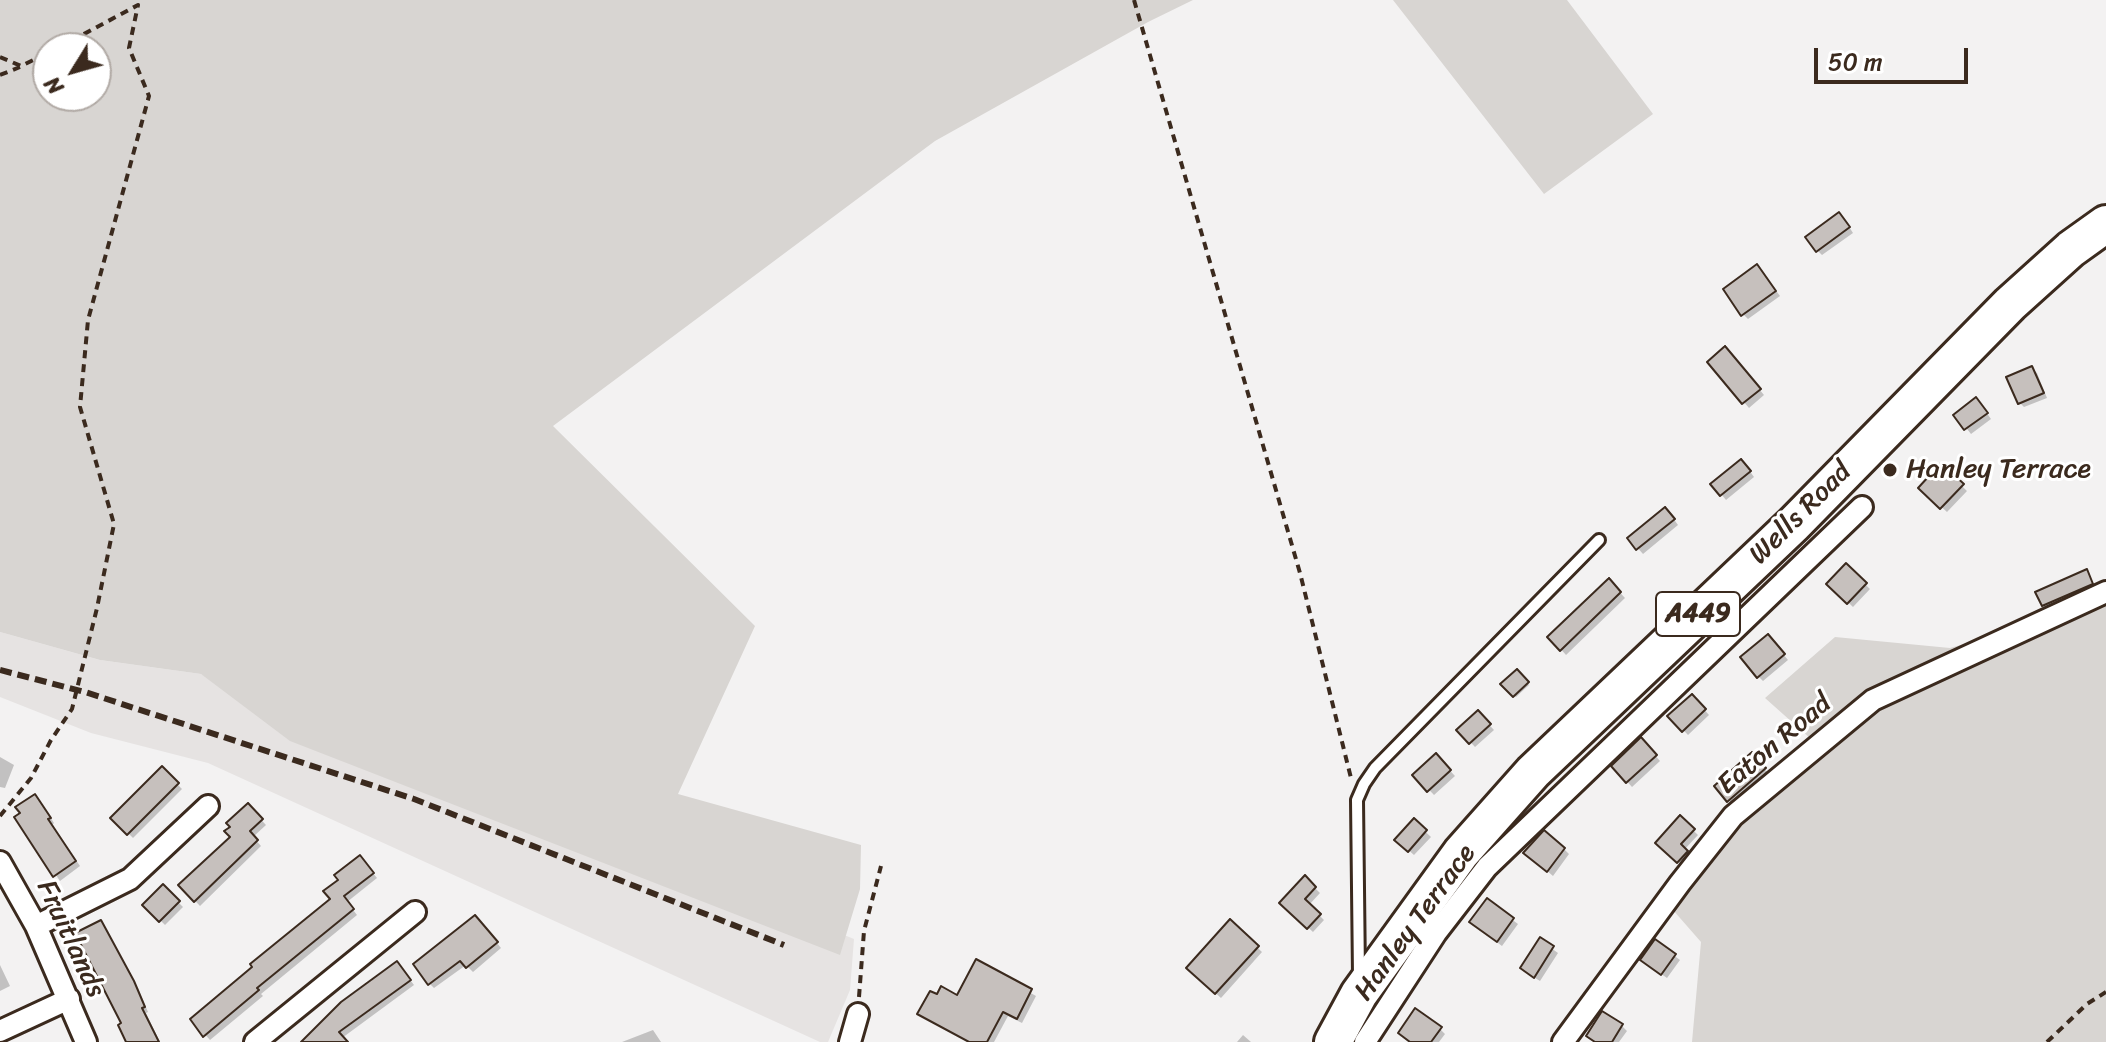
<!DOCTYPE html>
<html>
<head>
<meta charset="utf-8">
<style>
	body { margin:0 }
	#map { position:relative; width:2106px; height:1042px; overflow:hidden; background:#f3f2f2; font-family:Sriracha,sans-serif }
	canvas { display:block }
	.north { position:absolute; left:32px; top:32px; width:80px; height:80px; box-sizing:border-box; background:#fff; border:2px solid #b1aaa5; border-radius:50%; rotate:233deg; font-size:22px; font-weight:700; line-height:32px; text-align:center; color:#3b2a1e }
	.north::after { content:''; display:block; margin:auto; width:28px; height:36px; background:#3b2a1e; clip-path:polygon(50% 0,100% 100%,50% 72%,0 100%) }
	.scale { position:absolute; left:1814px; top:48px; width:154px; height:36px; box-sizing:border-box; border:4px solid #3b2a1e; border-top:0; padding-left:10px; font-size:24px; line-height:28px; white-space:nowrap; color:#3b2a1e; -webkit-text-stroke:6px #fff; paint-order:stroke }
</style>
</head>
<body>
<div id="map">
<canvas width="2106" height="1042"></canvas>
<div class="north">N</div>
<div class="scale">50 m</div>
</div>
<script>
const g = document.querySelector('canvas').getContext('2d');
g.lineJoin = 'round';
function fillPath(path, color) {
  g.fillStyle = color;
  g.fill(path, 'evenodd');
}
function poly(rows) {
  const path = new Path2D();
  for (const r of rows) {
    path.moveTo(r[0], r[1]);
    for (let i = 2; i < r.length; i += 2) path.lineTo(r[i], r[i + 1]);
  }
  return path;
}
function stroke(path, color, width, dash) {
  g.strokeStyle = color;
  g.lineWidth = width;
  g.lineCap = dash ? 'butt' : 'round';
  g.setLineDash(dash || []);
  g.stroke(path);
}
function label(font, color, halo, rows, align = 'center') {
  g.font = font + ' Sriracha,sans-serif';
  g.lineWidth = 6;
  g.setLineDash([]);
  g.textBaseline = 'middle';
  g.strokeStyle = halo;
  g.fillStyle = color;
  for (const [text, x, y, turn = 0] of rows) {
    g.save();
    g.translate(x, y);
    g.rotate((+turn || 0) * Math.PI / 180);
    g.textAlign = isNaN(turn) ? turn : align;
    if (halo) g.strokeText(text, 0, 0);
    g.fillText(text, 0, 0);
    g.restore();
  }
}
const built = poly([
	[0,632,100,660,201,674,854,939,850,990,828,1042,820,1042,208,763,91,733,0,697]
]);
const green = poly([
	[0,0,1193,0,1148,22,935,141,553,426,755,626,678,794,861,845,860,889,840,955,290,741,201,674,100,660,0,632],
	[48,48,96,48,96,96,48,96],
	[1393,0,1567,0,1653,114,1544,194],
	[2106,604,2106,1042,1692,1042,1701,942,1659,894,1760,781,1811,739,1765,698,1835,637,1950,648]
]);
const shadow = poly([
	[1844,219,1853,233,1822,255,1817,250],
	[1762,272,1780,296,1748,319,1743,314],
	[1730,354,1764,395,1749,408,1710,362],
	[2032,368,2037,373,2047,398,2024,407,2019,402],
	[1981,405,1991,419,1971,434,1956,415],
	[1746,466,1754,477,1726,500,1713,484],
	[1941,466,1967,491,1947,512,1921,488],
	[1670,514,1678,525,1643,554,1629,538],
	[1846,566,1870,589,1853,607,1829,584],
	[2086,572,2097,589,2048,610,2043,605],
	[1609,581,1625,598,1566,655,1550,637],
	[1773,642,1788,660,1763,681,1758,676],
	[1517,671,1529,685,1516,697,1503,684],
	[1692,696,1709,715,1688,735,1670,716],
	[1478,713,1494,730,1475,747,1459,730],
	[1641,740,1660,761,1632,787,1613,766],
	[1752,755,1769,774,1733,805,1716,786],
	[1436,756,1455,776,1434,795,1415,775],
	[0,757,14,765,5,788,0,787],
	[162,769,182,789,133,838,113,818],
	[40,801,54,823,52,825,80,866,60,881,17,818],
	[248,806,266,825,253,837,261,846,200,906,180,885,232,838],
	[1680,818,1698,835,1684,850,1692,857,1683,866,1657,843],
	[1414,821,1431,837,1414,855,1397,840],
	[1564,849,1569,854,1553,876,1531,857],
	[364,862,377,878,347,902,357,915,261,994,263,996,210,1040,192,1020,333,899],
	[1305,878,1320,893,1309,905,1324,920,1313,932,1282,903],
	[163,887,183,907,165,925,145,905],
	[1487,901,1518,924,1502,946,1476,927],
	[480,922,501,948,473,972,466,965,434,988,429,983],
	[1230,922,1262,952,1221,998,1188,968],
	[101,923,138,988,148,1012,146,1013,160,1042,130,1042,78,934],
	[1540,940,1558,953,1540,981,1527,973],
	[1656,942,1680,960,1667,978,1647,964],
	[976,962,1036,996,1022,1023,1008,1016,994,1042,968,1042,920,1014,958,997],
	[0,965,10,986,0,991],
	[401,968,414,985,342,1038,346,1042,305,1042],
	[1622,1026,1627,1031,1619,1042,1596,1042],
	[1440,1029,1445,1034,1439,1042,1411,1042],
	[653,1030,661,1042,622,1042],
	[1243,1035,1251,1042,1237,1042]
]);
const building = poly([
	[1839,212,1850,227,1816,252,1805,237,1839,212],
	[1757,264,1776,291,1741,316,1723,289,1757,264],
	[1725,346,1761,389,1742,404,1707,362,1725,346],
	[2032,366,2044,393,2018,404,2006,377,2032,366],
	[1976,397,1988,413,1964,430,1953,415,1976,397],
	[1741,459,1751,471,1720,496,1710,484,1741,459],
	[1941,463,1964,484,1940,509,1918,488,1941,463],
	[1665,507,1675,519,1636,550,1627,538,1665,507],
	[1846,563,1867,583,1847,604,1826,584,1846,563],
	[2087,569,2093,584,2042,606,2035,592,2087,569],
	[1609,578,1621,592,1560,651,1547,637,1609,578],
	[1768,634,1785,654,1757,678,1740,657,1768,634],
	[1517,669,1529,682,1513,697,1500,684,1517,669],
	[1692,694,1706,709,1682,732,1667,716,1692,694],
	[1478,710,1491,724,1469,744,1456,730,1478,710],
	[1641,737,1657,755,1626,783,1611,766,1641,737],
	[1752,752,1766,768,1727,802,1714,786,1752,752],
	[1436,753,1451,770,1427,792,1412,775,1436,753],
	[162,766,179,783,127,835,110,818,162,766],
	[35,794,51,818,48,819,76,861,53,877,14,817,20,813,15,807,35,794],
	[248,803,263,819,250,831,258,840,194,902,178,885,230,837,224,831,230,827,226,823,248,803],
	[1680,815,1695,829,1681,844,1688,851,1677,863,1655,843,1680,815],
	[1414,818,1427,830,1408,852,1394,840,1414,818],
	[1544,830,1565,848,1547,872,1523,853,1544,830],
	[360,855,374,873,344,896,354,909,257,988,259,990,203,1037,190,1019,252,967,250,964,330,899,323,891,338,880,334,875,360,855],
	[1305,875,1316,887,1305,899,1321,914,1307,929,1279,903,1305,875],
	[163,884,180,901,159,922,142,905,163,884],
	[1487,898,1514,918,1497,942,1469,922,1487,898],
	[475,915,498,942,466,968,460,961,428,985,413,964,475,915],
	[1230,919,1259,946,1215,994,1186,968,1230,919],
	[101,920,134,981,145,1007,142,1008,159,1042,126,1042,118,1025,121,1023,75,933,101,920],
	[1540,937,1554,946,1534,978,1520,968,1540,937],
	[1655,939,1676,954,1661,975,1640,960,1655,939],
	[976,959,1032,989,1017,1019,1003,1012,987,1042,969,1042,917,1014,930,991,937,994,941,986,957,995,976,959],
	[397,961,411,980,339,1032,348,1042,301,1042,341,1002,397,961],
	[1415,1008,1442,1027,1431,1042,1410,1042,1398,1033,1415,1008],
	[1602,1011,1623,1024,1612,1042,1595,1042,1586,1036,1602,1011]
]);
const path = poly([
	[1134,0,1300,573,1351,778],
	[0,57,21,66,48,53],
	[0,75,20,67],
	[0,816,31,778,51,740,72,709,97,608,114,524,80,407,88,320,149,96,129,48,138,5,58,48],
	[859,997,864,931,881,866],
	[2047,1042,2087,1004,2106,992]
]);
const lane = poly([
	[1359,976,1357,800,1364,784,1375,768,1599,540]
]);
const street = poly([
	[0,862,36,926,86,1042],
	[36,926,130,879,208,806],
	[0,1031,69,999],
	[255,1042,415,912],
	[850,1042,858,1014],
	[1365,1042,1436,933,1487,867,1862,507],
	[1563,1042,1680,883,1733,816,1873,700,2106,592]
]);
const highway = poly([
	[1333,1042,1359,994,1461,853,1533,772,1794,524,2010,304,2071,249,2106,224]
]);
const rail = poly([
	[0,670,85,692,414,799,784,945]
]);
const markers = [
	[1890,470,8,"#3b2a1e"]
];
const shields = [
	[1698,614,84]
];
const shieldNames = [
	["A449",1698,614]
];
const poiNames = [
	["Hanley Terrace",1906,470]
];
const streetNames = [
	["Wells Road",1801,514,-45],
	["Eaton Road",1775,745,-40],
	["Hanley Terrace",1416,923,-54],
	["Fruitlands",70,939,65]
];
fillPath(built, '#e6e3e2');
fillPath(green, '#d8d5d2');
fillPath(shadow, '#0003');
fillPath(building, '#c6c0bd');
stroke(building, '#3b2a1e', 2);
stroke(lane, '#3b2a1e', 16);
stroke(street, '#3b2a1e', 26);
stroke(highway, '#3b2a1e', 42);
stroke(path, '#3b2a1e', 4, [8, 6]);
stroke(lane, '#fff', 10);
stroke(street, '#fff', 20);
stroke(highway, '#fff', 36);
stroke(rail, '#3b2a1e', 6, [12, 6]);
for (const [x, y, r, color] of markers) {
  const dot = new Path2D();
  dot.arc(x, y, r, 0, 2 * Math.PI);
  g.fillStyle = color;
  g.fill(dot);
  stroke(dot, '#fff', 3);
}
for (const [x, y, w] of shields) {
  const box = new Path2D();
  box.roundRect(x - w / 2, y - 22, w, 44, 6);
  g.fillStyle = '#fff';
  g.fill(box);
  stroke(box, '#3b2a1e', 2);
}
label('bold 26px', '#3b2a1e', null, shieldNames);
label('28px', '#3b2a1e', '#fff', poiNames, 'left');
label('28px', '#3b2a1e', '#fff', streetNames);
</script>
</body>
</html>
